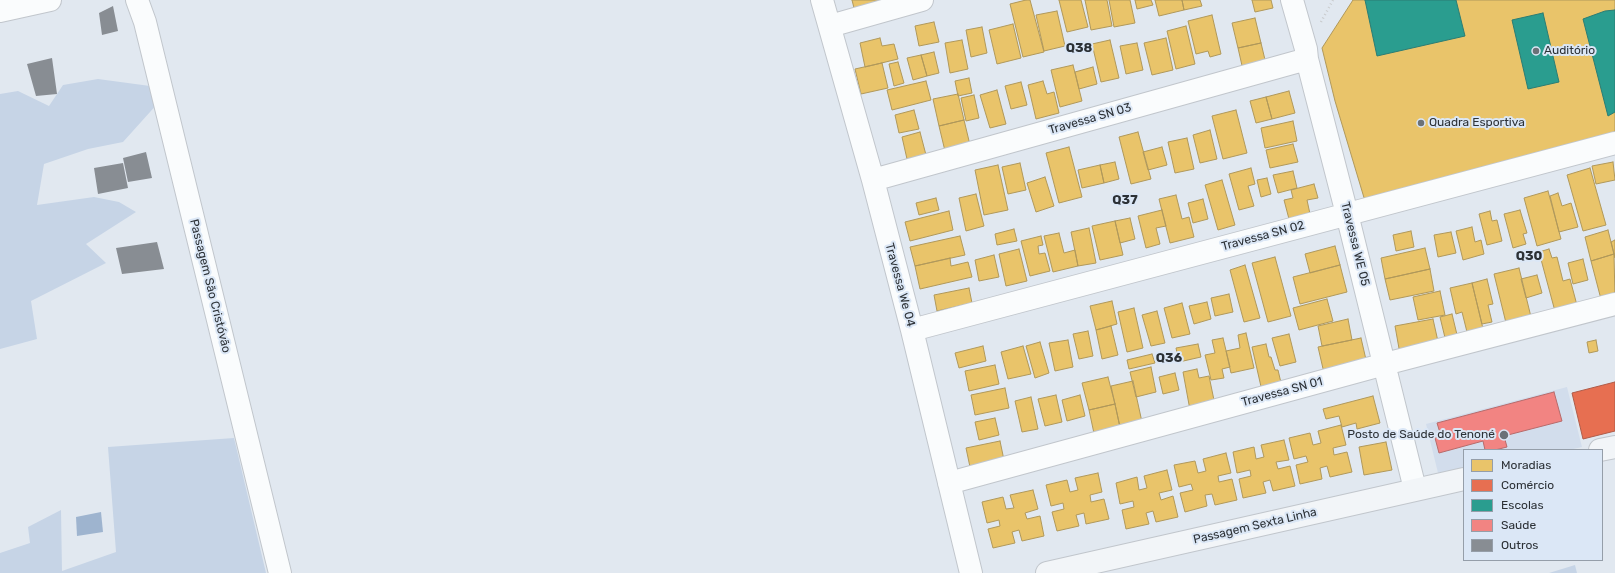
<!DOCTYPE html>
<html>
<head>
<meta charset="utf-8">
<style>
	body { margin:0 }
	#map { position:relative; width:1615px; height:573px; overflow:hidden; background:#e1e8f0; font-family:Rubik,sans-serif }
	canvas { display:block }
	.legend { position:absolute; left:1463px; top:449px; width:140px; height:112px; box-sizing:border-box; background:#dbe7f6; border:1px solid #959ea9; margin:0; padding:5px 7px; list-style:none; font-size:12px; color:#2c3136 }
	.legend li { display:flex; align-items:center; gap:8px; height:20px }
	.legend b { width:20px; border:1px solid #959ea9 }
</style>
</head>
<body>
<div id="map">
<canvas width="1615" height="573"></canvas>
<ul class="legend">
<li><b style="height:11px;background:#e9c46a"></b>Moradias</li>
<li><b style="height:11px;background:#e76f51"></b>Comércio</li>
<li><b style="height:11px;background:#2a9d8f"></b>Escolas</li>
<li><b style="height:11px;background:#f28482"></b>Saúde</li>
<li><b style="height:11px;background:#888d93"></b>Outros</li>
</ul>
</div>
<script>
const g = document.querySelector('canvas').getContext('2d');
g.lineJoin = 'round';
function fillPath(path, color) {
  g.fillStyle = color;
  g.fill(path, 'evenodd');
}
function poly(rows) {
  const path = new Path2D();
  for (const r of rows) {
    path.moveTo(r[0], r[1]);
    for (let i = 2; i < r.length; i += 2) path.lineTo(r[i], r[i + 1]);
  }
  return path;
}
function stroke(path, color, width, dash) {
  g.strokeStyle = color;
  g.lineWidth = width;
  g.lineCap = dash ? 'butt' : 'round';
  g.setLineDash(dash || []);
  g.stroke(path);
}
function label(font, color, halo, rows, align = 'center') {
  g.font = font + ' Rubik,sans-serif';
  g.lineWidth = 4;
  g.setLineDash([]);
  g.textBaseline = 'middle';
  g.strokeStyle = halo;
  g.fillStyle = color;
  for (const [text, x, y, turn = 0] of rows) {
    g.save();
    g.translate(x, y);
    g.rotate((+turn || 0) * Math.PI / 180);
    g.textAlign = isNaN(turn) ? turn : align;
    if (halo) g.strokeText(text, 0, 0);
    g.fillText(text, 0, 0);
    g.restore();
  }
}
const built = poly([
	[1567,387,1582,447,1569,450,1464,450,1464,472,1439,477,1426,424]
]);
const green = poly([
	[98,79,150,86,159,102,123,142,88,149,44,164,37,205,94,197,119,202,136,212,86,244,106,263,31,301,37,339,0,349,0,94,18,91,49,106,63,85],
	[234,438,266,573,0,573,0,553,30,543,28,527,61,510,62,571,116,552,108,447],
	[1575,565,1577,573,1549,573]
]);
const water = poly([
	[101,512,103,532,77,536,76,517]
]);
const homes = poly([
	[852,0,891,0,854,8,852,0],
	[1026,0,1030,0,1044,52,1023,57,1010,4,1026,0],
	[1059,0,1081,0,1088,27,1067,32,1059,0],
	[1085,0,1107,0,1112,26,1091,30,1085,0],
	[1109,0,1130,0,1135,23,1114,27,1109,0],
	[1135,0,1151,0,1153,5,1137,9,1135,0],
	[1155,0,1182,0,1184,10,1159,16,1155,0],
	[1182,0,1200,0,1202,6,1184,10,1182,0],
	[1252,0,1271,0,1273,8,1255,12,1252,0],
	[1353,0,1615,0,1615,134,1365,201,1335,101,1322,48,1353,0],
	[1057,11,1065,46,1044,51,1036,15,1057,11],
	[1212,15,1221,54,1210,57,1208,51,1196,54,1188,21,1212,15],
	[1255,18,1261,43,1238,48,1232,23,1255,18],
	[934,22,939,42,919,46,915,26,934,22],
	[1013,24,1021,58,997,64,989,30,1013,24],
	[1186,26,1195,64,1176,69,1167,31,1186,26],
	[982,27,987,53,971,57,966,30,982,27],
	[880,38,882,46,894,44,898,59,865,67,860,43,880,38],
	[1166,38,1173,70,1152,75,1144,43,1166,38],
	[962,40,968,69,950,73,945,43,962,40],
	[1110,40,1119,78,1101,82,1092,44,1110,40],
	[1137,43,1143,70,1126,74,1120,46,1137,43],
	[1261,43,1266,64,1243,70,1238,48,1261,43],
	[934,52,939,73,927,76,921,55,934,52],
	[921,55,927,76,913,80,907,58,921,55],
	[898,62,904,83,894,86,889,64,898,62],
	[882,63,888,88,861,94,855,69,882,63],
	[1073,65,1082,101,1060,107,1051,70,1073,65],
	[1093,67,1097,84,1079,89,1075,72,1093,67],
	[969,78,972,93,958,96,955,81,969,78],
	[926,81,931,100,892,110,887,90,926,81],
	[1043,81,1047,94,1054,92,1059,113,1036,119,1028,85,1043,81],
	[1021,82,1027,105,1011,109,1005,86,1021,82],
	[997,90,1006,124,990,128,980,95,997,90],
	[1289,91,1295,113,1272,119,1266,97,1289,91],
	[958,94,964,120,939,126,933,99,958,94],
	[974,95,979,118,966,121,961,98,974,95],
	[1266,97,1272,119,1256,123,1250,101,1266,97],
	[914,110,919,129,899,133,895,115,914,110],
	[1236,110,1247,153,1223,159,1212,116,1236,110],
	[964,120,970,145,945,151,939,126,964,120],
	[1293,121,1297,141,1265,148,1261,128,1293,121],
	[1210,130,1217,159,1200,163,1193,135,1210,130],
	[920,132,926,155,907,159,902,137,920,132],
	[1138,132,1151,179,1131,184,1119,137,1138,132],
	[1187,138,1194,169,1175,173,1168,142,1187,138],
	[1293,144,1298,162,1270,168,1266,150,1293,144],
	[1069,147,1082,197,1059,203,1046,153,1069,147],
	[1162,147,1167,165,1148,170,1143,152,1162,147],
	[1115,162,1119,179,1104,183,1100,165,1115,162],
	[1613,162,1615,180,1596,184,1592,166,1613,162],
	[1020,163,1026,190,1008,194,1002,167,1020,163],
	[998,165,1008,210,984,215,975,170,998,165],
	[1100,165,1104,183,1082,188,1078,170,1100,165],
	[1251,168,1255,184,1248,186,1254,206,1239,210,1229,174,1251,168],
	[1590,168,1606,225,1583,231,1567,175,1590,168],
	[1293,171,1297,188,1278,193,1273,175,1293,171],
	[1045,177,1054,206,1036,212,1027,183,1045,177],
	[1267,178,1271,194,1261,197,1257,180,1267,178],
	[1222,180,1235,225,1218,230,1205,185,1222,180],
	[1314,184,1318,198,1307,200,1310,214,1289,219,1284,200,1293,198,1291,190,1314,184],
	[1548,191,1561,239,1537,246,1524,198,1548,191],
	[1558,193,1562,206,1571,203,1578,227,1559,232,1550,196,1558,193],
	[976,194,984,226,966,231,959,198,976,194],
	[1176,195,1182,219,1189,217,1194,237,1170,243,1159,199,1176,195],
	[936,198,939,210,919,215,916,203,936,198],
	[1203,199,1208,219,1193,223,1188,203,1203,199],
	[1162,210,1166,226,1156,228,1160,244,1146,248,1138,216,1162,210],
	[1520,210,1527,233,1523,234,1526,244,1513,248,1504,214,1520,210],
	[949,211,953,230,910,241,905,222,949,211],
	[1490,211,1492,221,1497,220,1502,241,1487,245,1479,214,1490,211],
	[1130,218,1135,239,1120,243,1115,221,1130,218],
	[1115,221,1123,255,1100,260,1092,226,1115,221],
	[1472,227,1475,242,1481,240,1484,254,1463,260,1456,231,1472,227],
	[1089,228,1096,263,1078,266,1071,232,1089,228],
	[1014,229,1017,241,997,245,995,234,1014,229],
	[1608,230,1614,254,1591,261,1585,237,1608,230],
	[1411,231,1414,247,1396,251,1393,235,1411,231],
	[1451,232,1456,253,1438,257,1434,235,1451,232],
	[1059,233,1064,253,1075,250,1078,266,1053,272,1044,236,1059,233],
	[960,236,965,255,915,266,910,247,960,236],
	[1041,236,1043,245,1038,246,1039,254,1045,253,1050,271,1030,276,1021,241,1041,236],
	[1615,240,1615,258,1611,242,1615,240],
	[1335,246,1340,265,1310,273,1305,254,1335,246],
	[1425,248,1430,269,1385,279,1381,258,1425,248],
	[1019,249,1027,281,1006,286,999,254,1019,249],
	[1549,249,1552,258,1557,257,1563,281,1570,279,1578,309,1556,315,1539,252,1549,249],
	[1614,254,1615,299,1602,303,1591,261,1614,254],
	[994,255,999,277,979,281,975,260,994,255],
	[1275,257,1291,316,1268,322,1252,263,1275,257],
	[950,258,951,266,968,262,972,277,920,289,915,266,950,258],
	[1583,259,1588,280,1573,284,1568,263,1583,259],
	[1245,265,1260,318,1244,322,1230,270,1245,265],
	[1340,265,1347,292,1300,304,1293,277,1340,265],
	[1519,268,1532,321,1507,327,1494,274,1519,268],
	[1430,269,1434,291,1390,300,1385,279,1430,269],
	[1537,275,1542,293,1526,298,1521,279,1537,275],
	[1487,279,1493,304,1488,305,1492,322,1482,324,1472,283,1487,279],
	[1472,283,1484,333,1468,336,1462,312,1456,314,1450,288,1472,283],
	[969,288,972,303,937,311,934,295,969,288],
	[1440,291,1445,315,1418,320,1413,297,1440,291],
	[1229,294,1233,312,1215,316,1211,298,1229,294],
	[1327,299,1333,321,1299,330,1293,308,1327,299],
	[1112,301,1117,324,1096,330,1090,306,1112,301],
	[1207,302,1211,319,1194,324,1189,306,1207,302],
	[1182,303,1190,334,1172,338,1164,308,1182,303],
	[1134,308,1143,348,1127,352,1118,312,1134,308],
	[1157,311,1165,343,1151,346,1142,315,1157,311],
	[1452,314,1459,343,1447,346,1440,317,1452,314],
	[1348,319,1352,340,1322,346,1318,326,1348,319],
	[1433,319,1439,346,1400,354,1395,326,1433,319],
	[1111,326,1118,355,1102,359,1096,330,1111,326],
	[1088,331,1093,356,1079,359,1073,334,1088,331],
	[1246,333,1254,368,1231,373,1226,351,1240,348,1238,335,1246,333],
	[1289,334,1296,362,1280,366,1272,338,1289,334],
	[1223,338,1230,367,1222,369,1224,378,1211,380,1205,355,1215,353,1212,340,1223,338],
	[1361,338,1367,364,1324,373,1318,347,1361,338],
	[1068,340,1073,367,1055,371,1049,343,1068,340],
	[1596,340,1598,351,1589,353,1587,342,1596,340],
	[1040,342,1049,373,1035,378,1026,346,1040,342],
	[1198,344,1201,357,1179,362,1176,348,1198,344],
	[1266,344,1269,357,1271,357,1275,370,1278,370,1282,387,1262,391,1252,347,1266,344],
	[983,346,986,361,959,368,955,353,983,346],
	[1023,346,1031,374,1008,379,1001,352,1023,346],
	[1152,354,1155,363,1129,369,1127,360,1152,354],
	[995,365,999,384,969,391,965,371,995,365],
	[1151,367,1156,392,1136,397,1130,372,1151,367],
	[1197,369,1199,378,1209,376,1215,405,1190,410,1183,372,1197,369],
	[1175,373,1179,390,1163,394,1159,377,1175,373],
	[1108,377,1115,404,1089,410,1082,383,1108,377],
	[1133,381,1142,422,1120,427,1111,386,1133,381],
	[1005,388,1009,408,975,415,971,395,1005,388],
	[1056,395,1062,422,1045,426,1038,399,1056,395],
	[1080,395,1085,416,1067,421,1062,400,1080,395],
	[1373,396,1380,423,1357,429,1356,423,1342,427,1339,416,1326,419,1323,409,1373,396],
	[1031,397,1038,429,1022,432,1015,401,1031,397],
	[1115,404,1121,432,1095,438,1089,410,1115,404],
	[995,418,999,435,979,440,975,422,995,418],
	[1341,425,1346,445,1333,448,1334,455,1347,452,1352,472,1330,477,1327,466,1320,468,1322,479,1300,484,1296,465,1308,462,1306,456,1294,459,1289,438,1310,433,1313,445,1321,443,1318,431,1341,425],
	[1284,440,1289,460,1276,462,1278,469,1290,466,1295,486,1273,491,1270,480,1263,482,1266,493,1243,498,1239,479,1251,476,1250,470,1237,473,1233,452,1254,447,1256,459,1264,457,1261,445,1284,440],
	[1000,441,1004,460,970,467,966,448,1000,441],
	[1386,442,1392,470,1364,475,1359,447,1386,442],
	[1226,453,1231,473,1218,476,1219,482,1232,479,1237,500,1215,505,1212,494,1205,495,1207,506,1185,512,1180,493,1193,490,1191,484,1179,487,1174,465,1195,461,1198,473,1206,471,1203,459,1226,453],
	[1167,470,1172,490,1159,493,1161,500,1173,496,1178,517,1156,522,1153,511,1146,513,1149,524,1126,529,1122,510,1134,507,1133,501,1120,504,1116,483,1137,477,1139,490,1147,488,1144,476,1167,470],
	[1098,473,1102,492,1090,495,1091,502,1104,499,1109,519,1086,524,1084,513,1076,515,1079,526,1057,531,1052,512,1064,509,1063,503,1051,506,1046,485,1067,480,1070,492,1078,490,1075,478,1098,473],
	[1033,490,1038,509,1025,513,1027,519,1040,516,1044,536,1022,541,1019,530,1012,532,1015,543,993,548,988,529,1000,526,999,520,987,523,982,502,1003,497,1006,509,1014,508,1010,495,1033,490]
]);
const shops = poly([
	[1615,382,1615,431,1583,439,1572,393,1615,382]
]);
const schools = poly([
	[1365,0,1456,0,1465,36,1377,56,1365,0],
	[1615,10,1615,112,1608,116,1583,19,1605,11,1615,10],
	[1543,13,1559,82,1528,89,1512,20,1543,13]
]);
const health = poly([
	[1554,392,1562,421,1504,436,1507,447,1495,450,1485,450,1483,441,1439,453,1435,438,1441,436,1437,423,1554,392]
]);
const building = poly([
	[113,6,118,31,102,35,99,13],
	[52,58,57,94,36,96,27,64],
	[146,152,152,178,128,182,123,158],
	[123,163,128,188,98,194,94,168],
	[157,242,164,269,122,274,116,248]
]);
const path = poly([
	[1321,22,1333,0]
]);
const street = poly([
	[137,0,145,22,280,573],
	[822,0,873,180,912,330,971,573],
	[1292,0,1306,49,1307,59,1347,214,1415,489],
	[0,11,50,0],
	[830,26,922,0],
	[873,180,1307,59],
	[912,330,1615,143],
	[949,483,1385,364,1615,304]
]);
const secondary = poly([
	[1600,450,1615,447],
	[1047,573,1464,479]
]);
const markers = [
	[1536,51,4,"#6b7177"],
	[1421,123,4,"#6b7177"],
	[1504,435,5,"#6b7177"]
];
const poiNames = [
	["Auditório",1544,51],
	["Quadra Esportiva",1429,123],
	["Posto de Saúde do Tenoné",1495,435,"right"]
];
const streetNames = [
	["Travessa SN 03",1090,119,-16],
	["Travessa SN 02",1263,236,-15],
	["Travessa WE 05",1355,244,76],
	["Travessa We 04",900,285,75],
	["Passagem São Cristóvão",210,286,76],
	["Travessa SN 01",1282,392,-15],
	["Passagem Sexta Linha",1255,526,-13]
];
const neighbourhoodNames = [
	["Q38",1079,48],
	["Q37",1125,200],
	["Q30",1529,256],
	["Q36",1169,358]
];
fillPath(built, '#d2ddec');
fillPath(green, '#c6d4e6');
fillPath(water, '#9eb4cf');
fillPath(homes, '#e9c46a');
stroke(homes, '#b0985a', 1);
fillPath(shops, '#e76f51');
stroke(shops, '#af5c49', 1);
fillPath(schools, '#2a9d8f');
stroke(schools, '#2b7d74', 1);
fillPath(health, '#f28482');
stroke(health, '#b76b6b', 1);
fillPath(building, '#888d93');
stroke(street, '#c1c6cc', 24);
stroke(secondary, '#c1c6cc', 24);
stroke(path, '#c8cacc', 2.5, [1, 3]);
stroke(street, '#fafcfd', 22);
stroke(secondary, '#f2f5f8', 22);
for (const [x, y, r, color] of markers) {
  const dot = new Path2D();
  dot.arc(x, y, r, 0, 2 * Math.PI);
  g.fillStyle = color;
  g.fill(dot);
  stroke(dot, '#dbe7f6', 1.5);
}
label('12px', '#2c3136', '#dbe7f6', poiNames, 'left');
label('12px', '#2c3136', '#dbe7f6', streetNames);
label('bold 13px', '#2c3136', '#dbe7f6', neighbourhoodNames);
</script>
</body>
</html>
